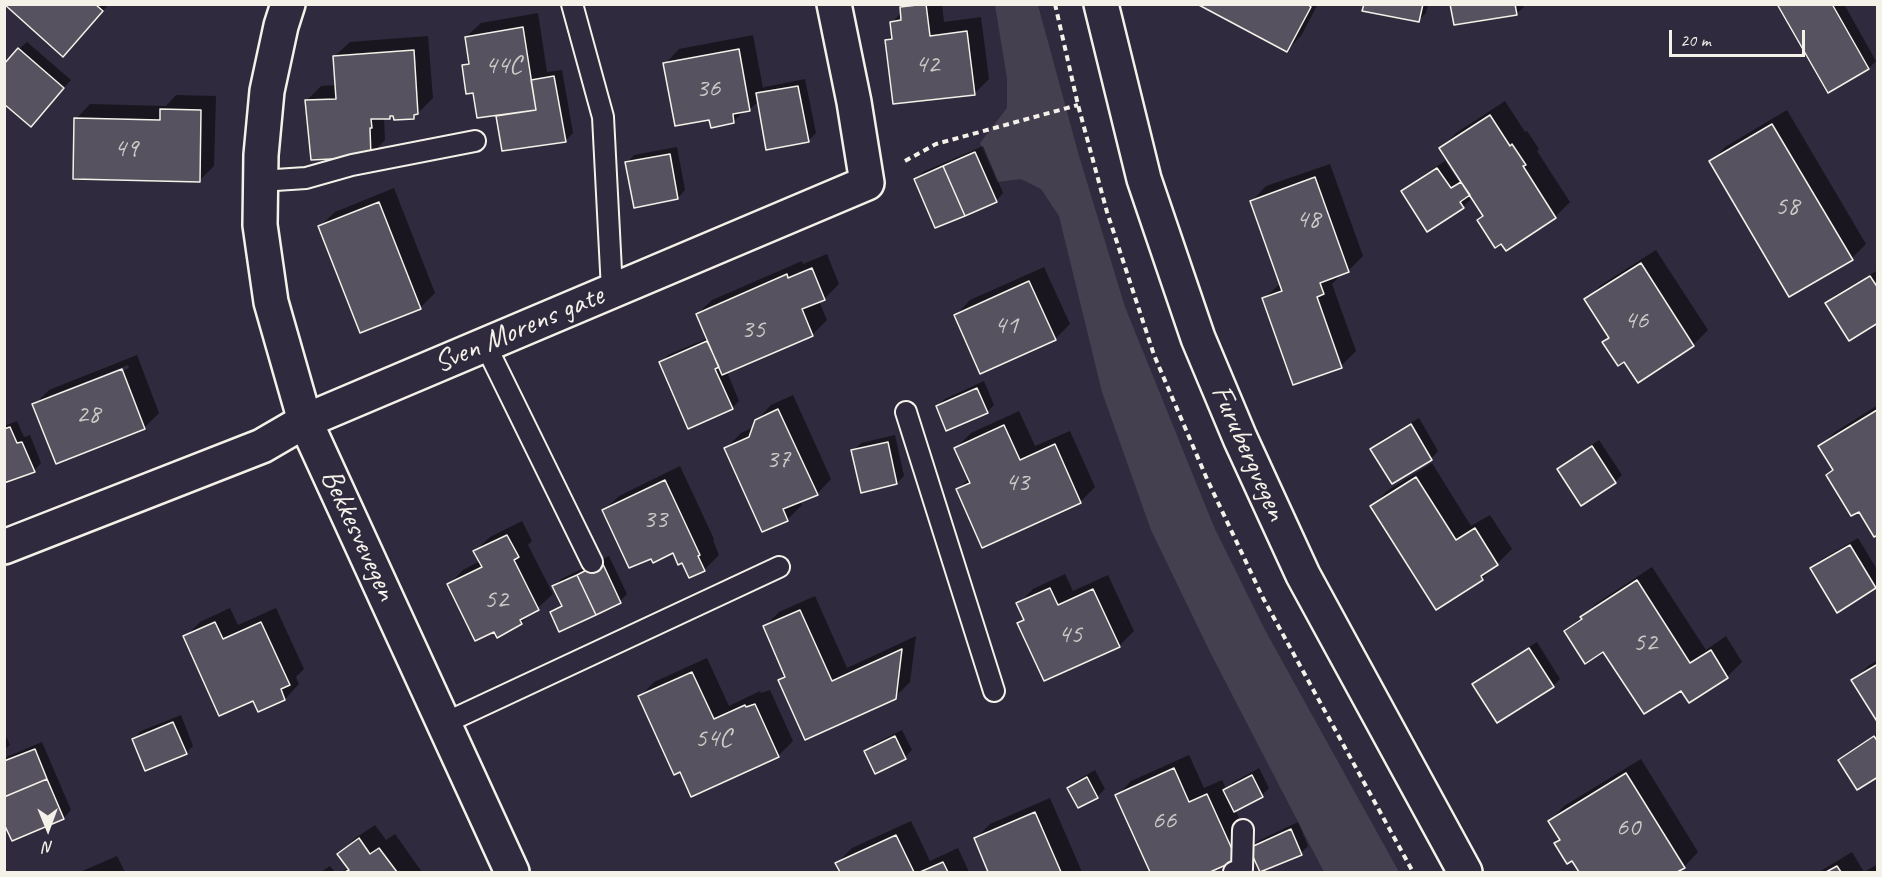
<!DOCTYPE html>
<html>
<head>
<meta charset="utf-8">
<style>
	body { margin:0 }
	#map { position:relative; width:1882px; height:877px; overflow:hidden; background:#2f2a3d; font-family:Caveat,sans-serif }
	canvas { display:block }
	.frame { position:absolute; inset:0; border:6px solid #f4f1e8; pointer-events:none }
	.north { position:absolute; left:18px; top:799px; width:60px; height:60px; -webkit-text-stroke:4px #2f2a3d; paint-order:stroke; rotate:179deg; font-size:16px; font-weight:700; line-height:24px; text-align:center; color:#f4f1e8 }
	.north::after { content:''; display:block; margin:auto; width:21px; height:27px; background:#f4f1e8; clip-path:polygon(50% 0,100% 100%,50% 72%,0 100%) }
	.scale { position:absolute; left:1669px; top:30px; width:136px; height:27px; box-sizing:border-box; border:3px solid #f4f1e8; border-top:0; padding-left:8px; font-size:18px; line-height:21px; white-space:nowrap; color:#f4f1e8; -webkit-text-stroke:4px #2f2a3d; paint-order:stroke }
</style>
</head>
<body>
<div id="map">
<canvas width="1882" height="877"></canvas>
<div class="frame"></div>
<div class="north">N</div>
<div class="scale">20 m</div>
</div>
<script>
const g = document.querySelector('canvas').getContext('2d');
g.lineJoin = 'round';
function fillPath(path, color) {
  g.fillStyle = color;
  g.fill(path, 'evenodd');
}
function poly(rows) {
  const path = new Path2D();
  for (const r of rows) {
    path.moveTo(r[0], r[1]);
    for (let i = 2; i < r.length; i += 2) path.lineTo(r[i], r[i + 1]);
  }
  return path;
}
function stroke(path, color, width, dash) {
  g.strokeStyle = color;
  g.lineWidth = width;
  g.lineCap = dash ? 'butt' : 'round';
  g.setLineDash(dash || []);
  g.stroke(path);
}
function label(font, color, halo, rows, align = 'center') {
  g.font = font + ' Caveat,sans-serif';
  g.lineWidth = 4.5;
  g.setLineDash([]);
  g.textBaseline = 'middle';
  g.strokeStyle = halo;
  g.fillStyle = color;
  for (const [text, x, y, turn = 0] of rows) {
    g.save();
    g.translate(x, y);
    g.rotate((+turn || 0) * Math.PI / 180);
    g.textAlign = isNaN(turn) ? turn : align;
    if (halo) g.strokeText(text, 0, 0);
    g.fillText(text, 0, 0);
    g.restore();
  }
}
const green = poly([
	[995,5,1038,5,1079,156,1125,307,1214,527,1265,630,1399,872,1324,872,1210,652,1151,530,1102,392,1059,216,1041,189,1021,179,997,182,980,143,1007,108,1007,78]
]);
const shadow = poly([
	[6,4,109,4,63,55],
	[905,4,942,4,944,22,981,17,989,79,974,94,886,41,893,34,892,22,902,12,901,8],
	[1200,4,1318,4,1301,36,1287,50],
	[1365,4,1428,4,1426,13,1418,21],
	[1452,4,1523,4,1524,7,1516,14],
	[1779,4,1844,4,1876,61,1869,68],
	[538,13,547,72,562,70,573,133,566,140,503,150,498,116,501,113,474,91,464,66,470,59,466,37,481,23],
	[753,35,763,88,765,87,805,79,816,133,808,141,759,101,749,110,744,111,734,121,711,118,665,64,679,49],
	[428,36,433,98,414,117,394,113,390,117,384,118,385,140,371,155,307,100,321,86,337,85,335,56,350,42],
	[27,42,71,80,38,117,19,49],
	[176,95,216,96,214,166,199,181,76,119,90,104,166,106],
	[1505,101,1525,132,1527,131,1539,149,1537,151,1570,202,1555,217,1484,215,1470,193,1468,195,1470,200,1463,207,1402,191,1410,184,1445,161,1459,182,1462,180,1441,148,1456,133],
	[1787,110,1866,244,1852,258,1711,162,1725,147],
	[983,146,1003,193,996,201,916,179,923,172],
	[677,147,685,190,678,198,627,163,634,155],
	[1330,164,1363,256,1348,271,1337,275,1338,278,1332,284,1356,351,1341,366,1294,383,1264,298,1281,283,1252,201,1266,186],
	[394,188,435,293,420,308,320,226,335,212],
	[1656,250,1708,330,1693,345,1625,360,1604,343,1610,337,1586,300,1601,285],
	[827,254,839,284,825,298,819,301,827,320,812,335,727,372,739,401,732,408,661,362,668,355,708,338,697,314,712,300,802,261,803,264],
	[1044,267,1070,324,1055,339,956,315,970,300],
	[1878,270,1878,321,1827,304,1834,296],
	[137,355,159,413,144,428,34,405,49,390],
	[128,365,129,368,50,399,50,396],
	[984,381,994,405,987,412,937,406,945,399],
	[793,395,831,479,817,494,800,501,802,505,787,520,726,448,741,433,754,427,756,421,771,405],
	[1878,405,1878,533,1859,510,1827,475,1834,469,1820,446,1835,432],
	[1019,411,1035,446,1070,431,1095,487,1080,502,957,490,970,478,956,448,971,433],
	[1419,418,1438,451,1431,459,1372,449,1380,441],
	[17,421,24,437,30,435,41,463,34,471,4,482,4,426],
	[895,435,904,476,897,483,853,451,861,443],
	[1599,440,1622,475,1615,482,1559,469,1566,462],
	[1432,463,1471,526,1490,515,1512,549,1482,579,1372,506,1387,491],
	[680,466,714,539,713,540,719,555,704,570,683,561,674,551,604,510,619,496],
	[522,521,532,541,528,545,553,594,521,623,449,585,463,570,480,561,475,551,490,537],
	[1858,538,1878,571,1878,585,1875,587,1812,568,1819,561],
	[609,556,627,594,620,601,552,613,562,603,554,586,561,579],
	[1652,567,1706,650,1726,636,1742,662,1727,677,1682,689,1566,631,1597,603],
	[1065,574,1073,591,1108,575,1134,631,1119,646,1019,624,1024,618,1018,604,1033,589],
	[815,596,847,668,916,636,910,682,895,697,780,680,786,674,765,626,779,612],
	[230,608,238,625,276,608,304,669,296,677,299,684,285,699,254,699,185,637,200,622],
	[1537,642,1560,679,1553,686,1474,684,1481,677],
	[707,658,729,706,760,691,761,693,770,690,793,741,778,756,681,771,640,696,654,682],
	[1878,660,1878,720,1853,681,1868,666],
	[181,715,193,746,186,753,134,739,141,731],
	[902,730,912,750,905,757,866,751,874,744],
	[4,732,10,745,4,750],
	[1878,733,1878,775,1839,760,1847,753],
	[42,742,71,810,64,818,13,839,4,820,4,758],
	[1189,755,1204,788,1222,780,1226,789,1232,783,1259,768,1269,788,1262,795,1235,809,1252,846,1258,841,1298,822,1308,846,1301,853,1261,871,1249,846,1236,859,1206,872,1151,872,1117,796,1131,781],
	[1641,759,1698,852,1684,867,1674,872,1581,872,1573,859,1556,844,1561,839,1550,821,1564,806],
	[1095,770,1105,789,1097,797,1069,788,1076,781],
	[1050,798,1082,872,990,872,975,839,990,824],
	[911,821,930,861,958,848,969,872,841,872,837,863,852,848],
	[375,825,386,840,395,834,422,872,342,872,349,867,339,854,354,839],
	[1852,852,1864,872,1819,872],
	[117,856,125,872,80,872],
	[1878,864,1878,872,1864,872],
	[330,866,335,872,321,872]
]);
const building = poly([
	[4,4,95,4,103,11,63,57,4,4],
	[926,4,930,36,967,31,975,95,893,104,885,40,892,39,890,22,901,20,900,7,926,4],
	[1197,4,1307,4,1311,7,1287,52,1197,4],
	[1364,4,1423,4,1419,22,1362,11,1364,4],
	[1450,4,1515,4,1517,15,1454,25,1450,4],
	[1777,4,1832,4,1869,69,1828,93,1777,4],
	[523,27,536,110,477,118,473,93,466,94,462,65,469,64,465,37,523,27],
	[18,48,64,88,31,127,4,104,4,64,18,48],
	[739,49,750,111,733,114,734,123,711,128,709,120,675,126,663,63,739,49],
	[414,50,418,114,414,115,414,119,394,120,393,116,390,116,390,119,371,119,372,128,370,128,371,157,311,160,305,100,336,99,333,56,414,50],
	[554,76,566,142,502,151,496,116,536,110,531,80,554,76],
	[798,86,809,142,766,150,756,93,798,86],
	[160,109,201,110,200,182,73,179,74,118,160,120,160,109],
	[1490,115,1510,146,1512,144,1526,165,1523,166,1556,218,1506,251,1501,244,1495,248,1477,220,1483,216,1439,148,1490,115],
	[1772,124,1853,260,1789,297,1709,161,1772,124],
	[975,152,997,202,965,216,943,166,975,152],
	[670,154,678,199,634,208,625,162,670,154],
	[943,166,965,216,935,228,914,179,943,166],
	[1437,168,1451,188,1461,182,1470,195,1460,202,1464,208,1427,232,1401,191,1437,168],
	[1315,177,1349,272,1320,283,1324,294,1317,297,1342,368,1293,385,1262,298,1282,291,1250,201,1315,177],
	[379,202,421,309,360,333,318,226,379,202],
	[1641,263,1694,346,1638,383,1624,362,1618,366,1602,342,1609,338,1584,299,1641,263],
	[812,268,825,300,802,309,813,336,722,375,696,314,787,274,788,278,812,268],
	[1870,276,1878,288,1878,323,1849,341,1825,303,1870,276],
	[1029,281,1056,340,980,374,954,315,1029,281],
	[707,341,719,367,715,369,733,409,688,429,659,362,707,341],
	[122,369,145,429,56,464,32,404,122,369],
	[977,388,988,413,946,431,936,406,977,388],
	[778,409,818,495,783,509,788,521,762,532,724,448,749,437,755,420,778,409],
	[1877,410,1878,535,1874,537,1859,512,1851,516,1826,475,1833,470,1818,446,1877,410],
	[1411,424,1432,460,1392,484,1370,449,1411,424],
	[1004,425,1020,460,1055,444,1081,503,982,548,956,489,970,483,954,448,1004,425],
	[10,427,17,443,22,442,35,472,4,483,4,429,10,427],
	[888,442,897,484,861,493,851,450,888,442],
	[1592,446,1616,483,1581,506,1557,469,1592,446],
	[1416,477,1456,540,1475,528,1498,565,1481,576,1483,580,1436,610,1370,506,1416,477],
	[665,480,700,555,698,556,705,571,689,578,682,563,678,565,673,553,653,563,651,559,629,568,602,510,665,480],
	[507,535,519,557,514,560,539,610,520,620,522,624,497,638,494,632,475,641,447,584,482,567,473,551,507,535],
	[1850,545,1876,588,1837,613,1810,568,1850,545],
	[602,562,621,603,596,615,577,575,602,562],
	[577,575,596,615,559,632,550,612,562,606,552,586,577,575],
	[1637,580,1690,663,1711,650,1728,678,1689,703,1681,691,1644,714,1603,652,1585,664,1564,631,1582,619,1580,617,1637,580],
	[1050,588,1058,605,1093,589,1120,647,1044,681,1017,623,1024,620,1016,603,1050,588],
	[800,610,832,681,902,649,896,699,805,740,778,680,785,677,763,626,800,610],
	[215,622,223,639,261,622,290,685,281,689,285,700,258,712,253,701,219,716,183,636,215,622],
	[1529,648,1554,687,1497,723,1472,684,1529,648],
	[1878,664,1878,723,1851,680,1878,664],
	[692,672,714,719,745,705,746,707,755,704,779,757,691,797,680,772,674,775,638,696,692,672],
	[173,722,187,754,145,771,132,739,173,722],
	[895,736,906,759,875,774,864,751,895,736],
	[1874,736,1878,742,1878,777,1857,790,1838,760,1874,736],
	[35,749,47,779,4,797,4,761,35,749],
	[1174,768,1189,802,1207,794,1237,860,1210,872,1150,872,1115,795,1174,768],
	[1626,773,1685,868,1677,872,1579,872,1572,861,1567,864,1554,843,1560,840,1548,821,1626,773],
	[1252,775,1263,797,1234,812,1223,790,1252,775],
	[1087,777,1098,798,1078,808,1067,788,1087,777],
	[47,779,64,819,12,841,4,824,4,797,47,779],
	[1035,812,1061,872,988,872,974,838,1035,812],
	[1291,829,1302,855,1260,872,1249,848,1291,829],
	[896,835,914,872,840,872,835,863,896,835],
	[359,838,370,854,379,848,397,872,345,872,349,870,337,854,359,838],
	[943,862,948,872,920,872,943,862],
	[1837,866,1841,872,1826,872,1837,866]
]);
const path = poly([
	[1055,4,1078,105,1107,212,1154,355,1207,479,1263,598,1413,872],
	[905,161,936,144,1078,105]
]);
const service = poly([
	[572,4,603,117,612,290],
	[260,181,306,178,352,165,475,141],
	[485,344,592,562],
	[906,412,994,691],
	[445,723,779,567],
	[1234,872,1242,869,1243,830]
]);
const minor = poly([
	[288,4,281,26,267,91,261,155,260,225,271,302,305,421,512,872],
	[4,547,262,446,305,421,867,183,854,102,834,4]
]);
const secondary = poly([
	[1101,4,1144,179,1198,338,1240,438,1303,575,1465,872]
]);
const numberNames = [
	["42",927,65],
	["44C",503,66],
	["36",708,89],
	["49",126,149],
	["58",1787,207],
	["48",1308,220],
	["46",1636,321],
	["41",1006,326],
	["35",753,330],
	["28",88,415],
	["37",778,460],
	["43",1017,483],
	["33",655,520],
	["52",496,600],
	["45",1070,635],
	["52",1645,643],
	["54C",713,739],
	["66",1164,821],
	["60",1628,828]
];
const streetNames = [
	["Sven Morens gate",519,330,-23],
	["Furubergvegen",1248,453,66],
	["Bekkesvevegen",358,535,65]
];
fillPath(green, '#454050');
fillPath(shadow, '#0007');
fillPath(building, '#56525f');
stroke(building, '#f4f1e8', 1.5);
stroke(service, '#f4f1e8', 24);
stroke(minor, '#f4f1e8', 38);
stroke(secondary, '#f4f1e8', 38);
stroke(path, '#f4f1e8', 4, [6, 4.5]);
stroke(service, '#2f2a3d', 20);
stroke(minor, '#2f2a3d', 33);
stroke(secondary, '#2f2a3d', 33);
label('27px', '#ccc9c6', null, numberNames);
label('30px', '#f4f1e8', '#2f2a3d', streetNames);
</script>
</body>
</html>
